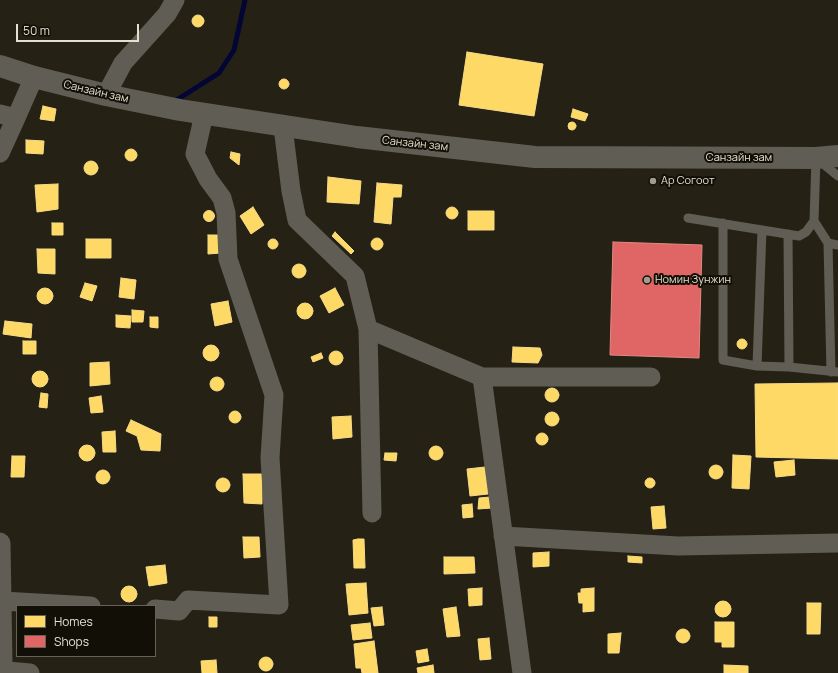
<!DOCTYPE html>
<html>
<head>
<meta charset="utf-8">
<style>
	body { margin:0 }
	#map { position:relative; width:838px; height:673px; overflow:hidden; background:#252215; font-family:Manrope,sans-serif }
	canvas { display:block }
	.legend { position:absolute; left:16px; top:605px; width:140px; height:52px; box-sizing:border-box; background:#120f06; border:1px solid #666257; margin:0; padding:5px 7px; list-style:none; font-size:12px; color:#e3dfd1 }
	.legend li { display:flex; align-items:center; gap:8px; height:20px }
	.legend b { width:20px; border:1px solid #666257 }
	.scale { position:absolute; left:16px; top:24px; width:123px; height:18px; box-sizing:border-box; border:2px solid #e3dfd1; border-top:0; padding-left:5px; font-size:12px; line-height:14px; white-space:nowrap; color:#e3dfd1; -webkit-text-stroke:3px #120f06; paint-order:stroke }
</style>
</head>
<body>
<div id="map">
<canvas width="838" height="673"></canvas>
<ul class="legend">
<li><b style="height:11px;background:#ffd966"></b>Homes</li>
<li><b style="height:11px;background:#e06666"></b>Shops</li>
</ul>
<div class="scale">50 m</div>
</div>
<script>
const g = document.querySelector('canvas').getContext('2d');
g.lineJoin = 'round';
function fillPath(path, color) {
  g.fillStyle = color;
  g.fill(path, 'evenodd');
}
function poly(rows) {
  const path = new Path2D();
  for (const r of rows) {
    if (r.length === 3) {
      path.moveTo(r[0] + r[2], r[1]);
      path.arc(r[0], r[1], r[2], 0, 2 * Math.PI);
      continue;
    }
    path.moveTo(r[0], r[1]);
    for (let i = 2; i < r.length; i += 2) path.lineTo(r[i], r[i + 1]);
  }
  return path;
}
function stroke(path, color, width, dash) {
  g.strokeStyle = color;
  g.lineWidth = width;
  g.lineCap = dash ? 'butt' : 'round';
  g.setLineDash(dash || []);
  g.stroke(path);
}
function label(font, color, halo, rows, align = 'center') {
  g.font = font + ' Manrope,sans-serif';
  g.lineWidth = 4;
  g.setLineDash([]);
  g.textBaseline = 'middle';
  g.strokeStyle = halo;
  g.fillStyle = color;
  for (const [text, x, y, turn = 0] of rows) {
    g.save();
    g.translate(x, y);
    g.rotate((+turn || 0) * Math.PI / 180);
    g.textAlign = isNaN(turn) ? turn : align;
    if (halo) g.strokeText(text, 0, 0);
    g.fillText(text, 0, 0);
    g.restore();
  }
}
const homes = poly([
	[198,21,6],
	[467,52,543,64,534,116,459,105,467,52],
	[284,84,5],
	[43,106,56,109,54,121,40,119,43,106],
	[573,109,588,114,585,121,571,117,573,109],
	[572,126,4],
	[26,140,44,141,43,154,26,153,26,140],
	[131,155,6],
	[231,152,240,154,239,165,230,158,231,152],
	[91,168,7],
	[328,177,361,181,359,204,327,202,328,177],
	[377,183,402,185,401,197,393,197,391,224,374,222,377,183],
	[58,184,58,209,37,212,35,185,58,184],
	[452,213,6],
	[253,207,264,225,251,234,240,216,253,207],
	[209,216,5.5],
	[468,211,494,211,494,230,468,230,468,211],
	[52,223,63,223,63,235,52,235,52,223],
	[335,232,354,251,351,254,332,236,335,232],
	[208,235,221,235,221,253,208,254,208,235],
	[377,244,6],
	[273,244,5],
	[86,239,111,239,111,258,86,258,86,239],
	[37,249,55,249,55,274,38,273,37,249],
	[299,271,7],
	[121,278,136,280,134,299,119,297,121,278],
	[85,283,97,286,92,301,80,297,85,283],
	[335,288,344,305,329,313,320,296,335,288],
	[45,296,8],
	[228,301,232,322,215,326,211,304,228,301],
	[305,311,8],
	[132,310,144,311,143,322,132,322,132,310],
	[116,315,131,316,130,328,116,327,116,315],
	[150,317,158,317,158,328,150,327,150,317],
	[5,321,32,324,31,338,3,334,5,321],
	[742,344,5],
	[23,341,36,341,36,354,23,354,23,341],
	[211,353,8],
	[513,347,540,348,542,355,538,363,512,362,513,347],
	[336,358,7],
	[321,353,323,358,313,362,311,357,321,353],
	[109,362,110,384,90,386,90,363,109,362],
	[40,379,8],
	[217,384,7],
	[838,383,838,459,756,457,755,384,838,383],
	[552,395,7],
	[41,393,48,394,47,408,39,407,41,393],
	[101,396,103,412,91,413,89,398,101,396],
	[235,417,6],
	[552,419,7],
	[351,416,352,437,333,439,332,417,351,416],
	[131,420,161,434,160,451,141,450,137,436,126,431,131,420],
	[115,431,116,452,103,452,102,432,115,431],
	[542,439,6],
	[87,453,8],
	[436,453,7],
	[385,453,397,453,396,461,384,460,385,453],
	[733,455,751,456,749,489,732,488,733,455],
	[12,456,25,456,24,477,11,477,12,456],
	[794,460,795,475,776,477,774,462,794,460],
	[716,472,7],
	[485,467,488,494,470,496,467,469,485,467],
	[103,477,7],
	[243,474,262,474,262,504,244,503,243,474],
	[650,483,5],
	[223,485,7],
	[490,497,492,508,478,509,479,498,490,497],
	[472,504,473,517,463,518,462,505,472,504],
	[664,506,666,528,653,529,651,507,664,506],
	[243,537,259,537,260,557,244,558,243,537],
	[358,539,364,539,365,568,354,568,353,540,358,539],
	[549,552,549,566,533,567,533,553,549,552],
	[628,556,642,557,642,563,628,562,628,556],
	[444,557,474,557,475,573,444,574,444,557],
	[165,565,167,583,149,586,146,567,165,565],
	[366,583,368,613,349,615,346,584,366,583],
	[129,594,8],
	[482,588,482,605,469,606,468,589,482,588],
	[594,588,594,611,583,612,583,603,579,603,578,593,581,593,581,589,594,588],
	[723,609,8],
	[807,603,821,603,820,634,807,634,807,603],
	[382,607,384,625,374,626,371,608,382,607],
	[456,607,460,636,447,637,443,609,456,607],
	[209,617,217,617,217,627,209,627,209,617],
	[715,622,734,622,734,647,722,647,722,642,715,642,715,622],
	[370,623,372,638,353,640,351,625,370,623],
	[683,636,7],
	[621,633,619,653,608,653,608,634,621,633],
	[489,638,491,659,480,660,478,639,489,638],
	[374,641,378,673,362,673,361,668,356,668,354,644,374,641],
	[427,649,429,661,418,663,416,651,427,649],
	[266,664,7],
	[216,660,217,673,202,673,201,661,216,660],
	[433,665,434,673,418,673,417,668,433,665],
	[724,665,748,666,748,673,724,673,724,665]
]);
const shops = poly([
	[613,242,702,245,699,358,610,355,613,242]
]);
const stream = poly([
	[175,101,219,73,234,50,245,0]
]);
const lane = poly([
	[688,218,799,236,806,232,814,221,816,158,838,176],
	[814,221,828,243,831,372],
	[723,223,723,360,757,366,789,367,838,372],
	[788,234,789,367],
	[828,243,838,245],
	[757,366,762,230]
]);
const street = poly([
	[106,95,123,63,167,14,175,0],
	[0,114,16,118,34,77],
	[283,127,291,191,297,220,355,276,368,329,372,513],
	[0,153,16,118],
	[368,329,482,377,522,673],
	[482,377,651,377],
	[503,536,678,546,838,543],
	[0,542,1,543,3,665,7,671,30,673],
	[2,601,91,606],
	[155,609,179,611,188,600,279,605,270,458,274,395,228,259,226,213,222,198,208,179,195,154,204,114]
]);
const secondary = poly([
	[0,66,34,77,106,95,180,110,357,137,535,157,816,158,838,156]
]);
const markers = [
	[653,181,4,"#a09d8f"],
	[647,280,4,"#a09d8f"]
];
const streetNames = [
	["Санзайн зам",96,92,13],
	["Санзайн зам",415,144,6],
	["Санзайн зам",739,158]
];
const poiNames = [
	["Ар Согоот",661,181],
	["Номин Зунжин",655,280]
];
fillPath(homes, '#ffd966');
stroke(homes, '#f7db86', 1);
fillPath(shops, '#e06666');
stroke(shops, '#e18a86', 1);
stroke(stream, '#030634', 5);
stroke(lane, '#605d54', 9);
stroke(street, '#605d54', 19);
stroke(secondary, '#605d54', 22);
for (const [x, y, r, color] of markers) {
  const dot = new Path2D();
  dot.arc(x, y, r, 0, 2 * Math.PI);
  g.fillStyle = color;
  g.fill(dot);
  stroke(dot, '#120f06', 1.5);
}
label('11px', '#e3dfd1', '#120f06', streetNames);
label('11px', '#e3dfd1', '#120f06', poiNames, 'left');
</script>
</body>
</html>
